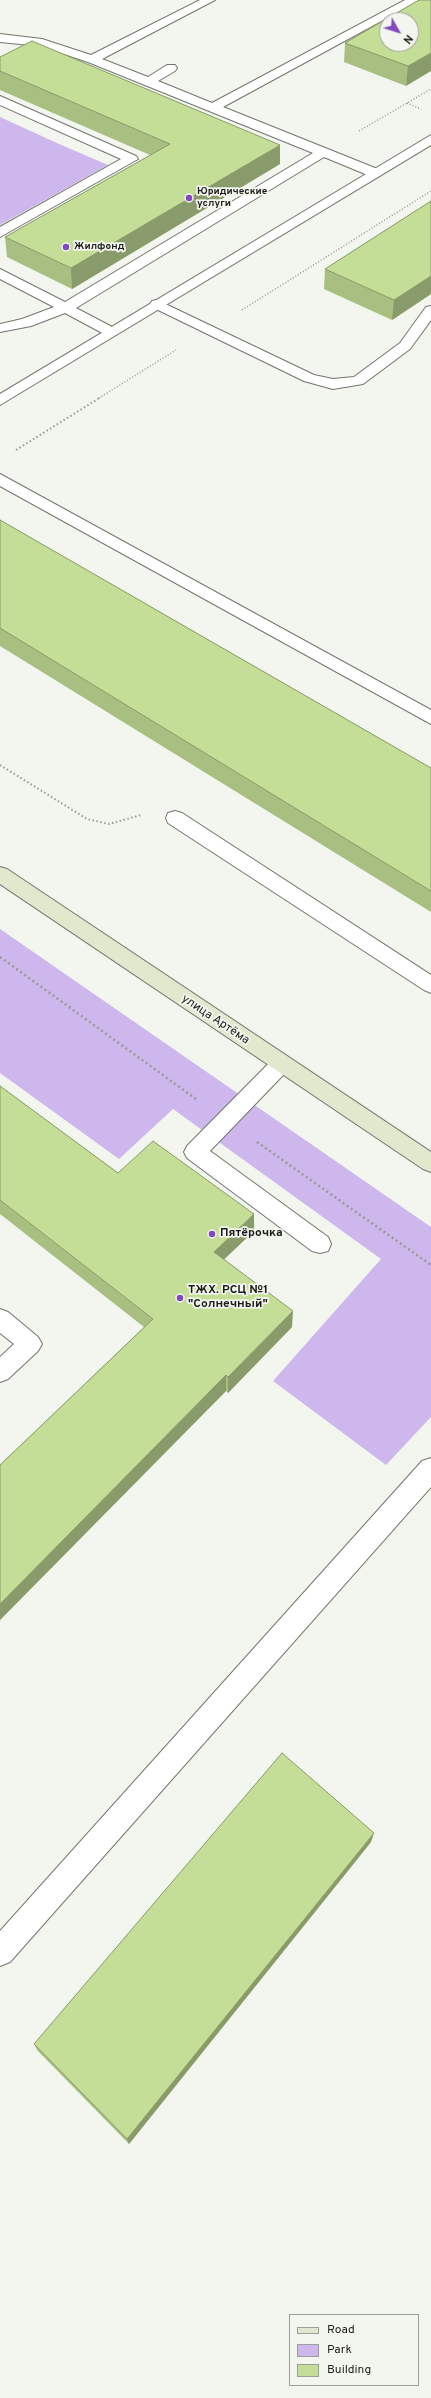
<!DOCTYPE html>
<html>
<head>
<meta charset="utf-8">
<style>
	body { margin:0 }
	#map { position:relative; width:431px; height:2398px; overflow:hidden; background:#f3f6ee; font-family:Overpass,sans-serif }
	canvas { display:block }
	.legend { position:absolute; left:289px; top:2314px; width:130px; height:72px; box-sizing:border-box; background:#f3f6ee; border:1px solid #9da09a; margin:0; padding:5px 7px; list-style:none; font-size:12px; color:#1d1e1b }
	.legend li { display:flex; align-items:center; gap:8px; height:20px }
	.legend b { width:20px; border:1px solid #9da09a }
	.north { position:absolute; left:379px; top:12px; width:40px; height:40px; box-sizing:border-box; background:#f3f6ee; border:1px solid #9da09a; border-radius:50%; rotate:129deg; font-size:11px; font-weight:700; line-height:16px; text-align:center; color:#1d1e1b }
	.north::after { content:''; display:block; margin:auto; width:14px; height:18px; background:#8549bf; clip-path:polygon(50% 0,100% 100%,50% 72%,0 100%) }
</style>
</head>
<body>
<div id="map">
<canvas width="431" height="2398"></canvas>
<ul class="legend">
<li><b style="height:5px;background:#e0e9cd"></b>Road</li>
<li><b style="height:11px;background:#ceb7ec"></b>Park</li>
<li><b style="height:11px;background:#c4de97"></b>Building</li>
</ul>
<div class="north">N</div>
</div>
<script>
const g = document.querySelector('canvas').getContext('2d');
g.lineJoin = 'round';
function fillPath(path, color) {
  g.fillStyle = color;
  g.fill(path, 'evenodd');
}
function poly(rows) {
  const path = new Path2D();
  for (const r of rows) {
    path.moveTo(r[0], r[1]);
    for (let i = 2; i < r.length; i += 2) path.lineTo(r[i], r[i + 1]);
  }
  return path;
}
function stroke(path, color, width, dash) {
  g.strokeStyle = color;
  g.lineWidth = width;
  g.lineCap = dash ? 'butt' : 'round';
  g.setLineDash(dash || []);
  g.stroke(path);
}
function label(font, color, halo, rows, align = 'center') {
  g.font = font + ' Overpass,sans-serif';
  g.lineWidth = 3.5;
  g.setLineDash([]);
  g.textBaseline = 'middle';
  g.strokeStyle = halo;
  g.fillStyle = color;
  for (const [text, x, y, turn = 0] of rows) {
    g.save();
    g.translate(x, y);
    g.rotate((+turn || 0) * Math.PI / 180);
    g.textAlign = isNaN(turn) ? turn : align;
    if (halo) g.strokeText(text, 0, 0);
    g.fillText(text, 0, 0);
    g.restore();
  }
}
const green = poly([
	[0,117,59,144,108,165,0,225],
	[0,929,431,1227,431,1417,386,1465,273,1381,381,1259,173,1109,119,1159,0,1073]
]);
const pathFar2 = poly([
	[407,103,421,109],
	[359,131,431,89],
	[242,310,431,191],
	[99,398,176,350]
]);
const pathFar1 = poly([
	[16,450,101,397],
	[0,765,87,819,109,824,141,815]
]);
const path = poly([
	[0,957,196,1099],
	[257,1142,431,1265]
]);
const lane = poly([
	[200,0,215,0,102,59,148,77,167,65,175,65,177,68,175,71,158,81,212,103,405,0,420,0,223,107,380,170,382,173,380,176,370,176,324,157,76,308,116,329,118,332,116,335,106,335,65,313,31,326,0,332,0,324,22,319,54,307,0,279,0,269,65,302,313,153,88,62,40,46,0,42,0,34,42,39,91,55,200,0],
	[0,96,136,156,138,159,0,237,0,227,121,159,0,105,0,96],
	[157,300,314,375,333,379,354,377,400,343,426,307,431,306,431,320,410,349,363,384,333,389,304,381,152,307,150,304,152,301,157,300],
	[0,474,431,710,431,724,0,486,0,474],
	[175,811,182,813,431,975,431,993,424,990,168,823,166,818,168,813,175,811],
	[281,1056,288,1058,291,1064,288,1070,210,1151,328,1237,331,1244,328,1251,320,1253,312,1251,187,1158,184,1152,187,1146,274,1058,281,1056],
	[0,1309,8,1312,38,1337,42,1344,38,1351,8,1379,0,1382,0,1357,14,1344,0,1333,0,1309],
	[431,1458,431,1487,10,1962,0,1966,0,1931,422,1461,431,1458]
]);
const street = poly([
	[431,135,431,145,0,405,0,394,431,135]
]);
const secondary = poly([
	[0,867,7,869,431,1152,431,1172,423,1169,0,884,0,867]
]);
const wall = poly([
	[419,0,406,86,344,62,345,43],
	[0,57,280,164,72,289,7,257,5,237,150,155,0,90],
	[431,201,431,294,392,320,324,289,325,269],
	[0,520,431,768,431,912,0,646],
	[0,1086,118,1173,254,1231,224,1259,292,1327,228,1393,226,1391,0,1620,0,1465,144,1327,0,1214],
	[371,1842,129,2144,37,2050,34,2044]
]);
const shadedWall = poly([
	[431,53,431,71,406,86,408,66],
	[280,145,280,164,72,289,71,268],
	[431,276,431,294,392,320,394,300],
	[254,1214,254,1231,214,1269,214,1252],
	[293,1311,292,1327,228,1393,228,1377],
	[226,1375,226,1391,0,1620,0,1604],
	[374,1833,371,1842,129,2144,127,2139]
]);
const building = poly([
	[419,0,431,0,431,53,408,66,345,43,419,0],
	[387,20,411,20,411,44,387,44,387,20],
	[32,41,280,145,71,268,5,237,170,144,0,71,0,57,32,41],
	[431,201,431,276,394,300,325,269,431,201],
	[0,520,431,768,431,891,0,628,0,520],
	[0,1086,118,1173,153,1141,254,1214,214,1252,293,1311,228,1377,226,1375,0,1604,0,1465,153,1319,0,1200,0,1086],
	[282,1753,374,1833,127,2139,34,2044,282,1753]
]);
const markers = [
	[189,198,4,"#8549bf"],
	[66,247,4,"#8549bf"],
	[212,1234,4,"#8549bf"],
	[180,1298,4,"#8549bf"]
];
const farPoinames = [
	["Юридические",197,192],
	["услуги",197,204],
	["Жилфонд",74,247]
];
const streetNames = [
	["улица Артёма",215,1020,34]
];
const poiNames = [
	["Пятёрочка",220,1234],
	["ТЖХ. РСЦ №1",188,1291],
	["\"Солнечный\"",188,1305]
];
fillPath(green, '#ceb7ec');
stroke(lane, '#72756e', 2);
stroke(street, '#72756e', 2);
stroke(secondary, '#72756e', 2);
stroke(pathFar2, '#989a94', 1.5, [1, 2]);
stroke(pathFar1, '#989a94', 2, [1.5, 2.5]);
stroke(path, '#989a94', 2.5, [2, 3]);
fillPath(lane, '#fff');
fillPath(street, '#fff');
fillPath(secondary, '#e0e9cd');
fillPath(wall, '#a9bf82');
fillPath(shadedWall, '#899b6a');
fillPath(building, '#c4de97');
stroke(building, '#899b6a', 1);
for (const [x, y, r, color] of markers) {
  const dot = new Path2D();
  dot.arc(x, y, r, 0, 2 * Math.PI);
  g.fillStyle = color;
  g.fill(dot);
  stroke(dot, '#f3f6ee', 1.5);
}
label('bold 10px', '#1d1e1b', '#f3f6ee', farPoinames, 'left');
label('12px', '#1d1e1b', '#f3f6ee', streetNames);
label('bold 12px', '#1d1e1b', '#f3f6ee', poiNames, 'left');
</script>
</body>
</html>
